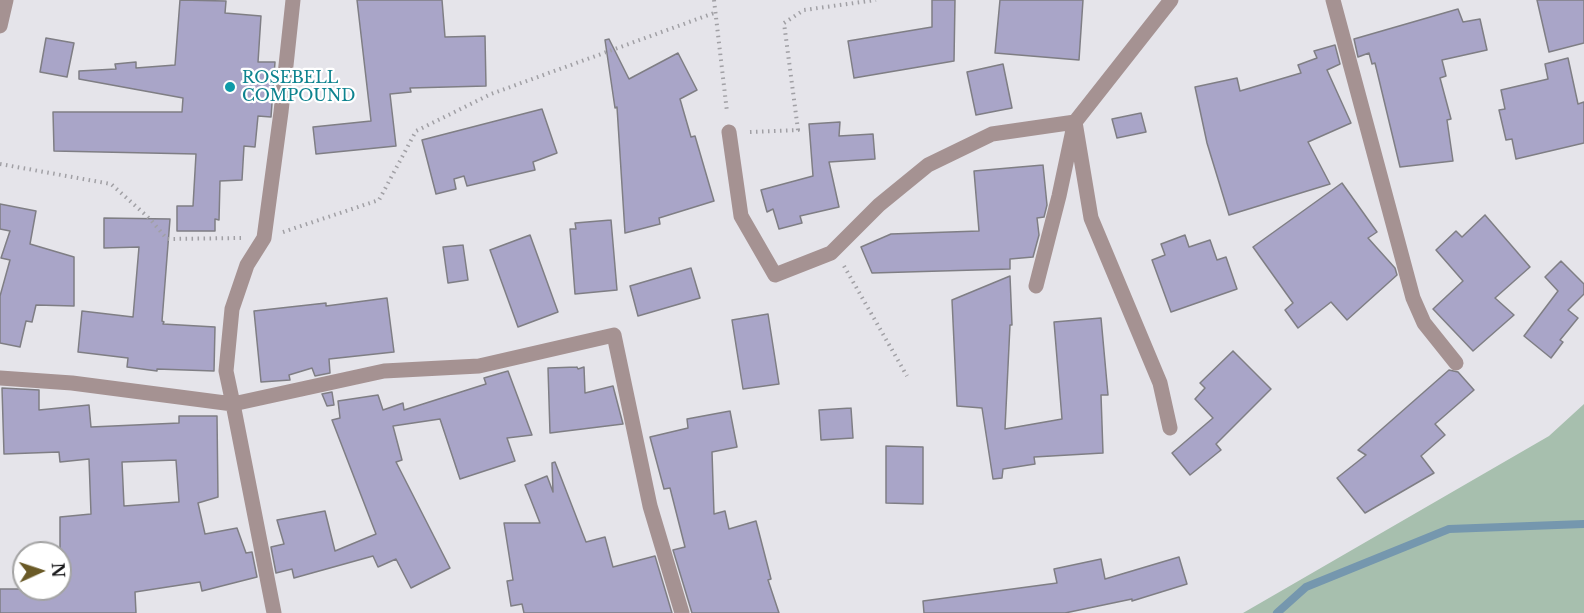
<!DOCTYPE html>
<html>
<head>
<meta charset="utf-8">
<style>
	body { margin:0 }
	#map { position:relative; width:1584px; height:613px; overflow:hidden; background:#e5e4ea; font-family:"Libre Baskerville",serif }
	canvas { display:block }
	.north { position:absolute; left:12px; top:541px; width:60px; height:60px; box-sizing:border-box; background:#fff; border:2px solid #a3a3a3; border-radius:50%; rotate:87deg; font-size:16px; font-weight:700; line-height:24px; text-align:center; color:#18181a }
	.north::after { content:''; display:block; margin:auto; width:21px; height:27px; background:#6a5a27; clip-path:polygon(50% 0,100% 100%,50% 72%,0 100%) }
</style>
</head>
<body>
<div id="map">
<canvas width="1584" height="613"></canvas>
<div class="north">N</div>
</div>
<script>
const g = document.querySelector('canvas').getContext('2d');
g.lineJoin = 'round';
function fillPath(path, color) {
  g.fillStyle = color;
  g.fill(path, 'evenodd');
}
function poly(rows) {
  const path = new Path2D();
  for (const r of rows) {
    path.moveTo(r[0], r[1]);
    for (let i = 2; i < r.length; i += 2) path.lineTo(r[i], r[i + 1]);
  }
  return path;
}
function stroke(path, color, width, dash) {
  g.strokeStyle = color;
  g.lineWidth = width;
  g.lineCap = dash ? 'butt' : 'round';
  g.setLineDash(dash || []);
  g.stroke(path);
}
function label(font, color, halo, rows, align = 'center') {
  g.font = font + ' "Libre Baskerville",serif';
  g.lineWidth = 4.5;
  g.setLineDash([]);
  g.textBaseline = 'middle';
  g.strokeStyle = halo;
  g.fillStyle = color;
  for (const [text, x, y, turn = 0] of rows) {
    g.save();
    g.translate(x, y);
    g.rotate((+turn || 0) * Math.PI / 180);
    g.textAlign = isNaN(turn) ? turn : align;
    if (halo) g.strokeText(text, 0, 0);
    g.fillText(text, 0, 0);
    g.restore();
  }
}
const green = poly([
	[1584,404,1584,613,1243,613,1549,436]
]);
const stream = poly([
	[1277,613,1306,587,1449,529,1584,524]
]);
const building = poly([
	[180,0,226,1,225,13,261,16,258,62,275,62,271,117,258,116,255,147,244,146,242,180,220,181,219,220,215,219,215,231,177,231,177,206,193,206,196,154,54,151,53,112,182,112,183,98,79,79,79,71,116,69,115,64,136,62,136,68,175,65,180,0],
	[357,0,442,0,445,37,485,36,486,86,410,88,411,92,390,94,396,146,316,154,313,127,371,121,357,0],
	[932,0,955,0,954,61,854,78,848,41,932,27,932,0],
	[1000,0,1083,0,1079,60,995,53,1000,0],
	[1537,0,1584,0,1584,43,1549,52,1537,0],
	[1458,9,1463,22,1480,19,1487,50,1442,60,1446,76,1440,78,1451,119,1447,120,1453,161,1400,167,1375,63,1372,64,1369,53,1358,57,1354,39,1458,9],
	[46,38,74,43,67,77,40,72,46,38],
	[609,39,629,79,678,53,697,90,680,99,691,137,695,136,714,201,659,218,660,224,625,233,617,107,615,108,605,40,609,39],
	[1335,45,1340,64,1327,70,1351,123,1308,142,1330,184,1229,215,1207,143,1195,87,1237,78,1240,91,1301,73,1298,65,1317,58,1314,51,1335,45],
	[1568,58,1578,104,1584,102,1584,143,1516,159,1512,139,1506,140,1499,110,1505,109,1501,90,1548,79,1545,64,1568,58],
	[1003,64,1012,108,976,115,967,72,1003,64],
	[542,109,557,153,533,162,535,170,467,186,464,176,454,179,456,189,436,194,422,140,542,109],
	[1141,113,1146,132,1117,138,1112,119,1141,113],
	[840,122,839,136,873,134,875,159,829,162,839,207,800,216,802,223,779,229,773,209,767,212,761,190,813,176,809,124,840,122],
	[1043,165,1047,205,1044,217,1037,218,1039,235,1033,257,1010,259,1010,269,872,273,861,247,891,234,979,231,974,171,1043,165],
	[1342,183,1377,232,1368,238,1395,268,1397,275,1347,320,1331,302,1298,328,1285,310,1293,303,1253,247,1342,183],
	[0,204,36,211,30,244,74,257,74,306,36,305,32,322,26,321,20,347,0,343,0,296,10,260,1,258,10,231,0,229,0,204],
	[1485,215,1530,267,1495,298,1514,315,1473,351,1433,309,1463,281,1436,250,1456,231,1462,237,1485,215],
	[104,218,170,219,162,321,164,322,163,324,215,327,214,371,157,369,157,371,127,367,128,358,78,352,82,311,133,317,139,247,104,248,104,218],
	[611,220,617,290,575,294,570,229,576,229,575,223,611,220],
	[530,235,558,312,518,327,490,250,530,235],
	[1185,235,1189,247,1210,240,1217,260,1226,257,1237,289,1171,312,1152,260,1165,255,1161,244,1185,235],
	[463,245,468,280,448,283,443,247,463,245],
	[1561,261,1584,284,1584,294,1568,310,1578,318,1560,340,1563,342,1551,358,1524,336,1558,291,1545,277,1561,261],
	[691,268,700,298,638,316,630,286,691,268],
	[1010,276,1012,325,1010,325,1005,429,1062,419,1054,322,1101,318,1108,395,1101,395,1103,453,1034,457,1035,464,1003,469,1002,478,993,479,982,408,957,406,952,300,1010,276],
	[387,298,394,352,329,359,330,373,315,376,312,368,289,375,290,380,261,382,254,311,326,303,326,306,387,298],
	[768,314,779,384,743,389,732,320,768,314],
	[1233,351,1271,389,1216,444,1221,450,1190,475,1172,453,1213,418,1195,399,1205,388,1200,383,1233,351],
	[577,367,578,369,584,367,585,393,613,386,623,424,550,433,548,368,577,367],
	[1449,370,1458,372,1474,390,1435,424,1445,435,1421,456,1434,473,1365,513,1337,478,1366,455,1358,450,1449,370],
	[508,371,532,435,507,438,515,461,460,479,440,419,393,426,402,460,396,462,450,568,411,588,396,559,378,567,373,556,294,578,292,569,276,573,271,547,284,544,277,520,325,511,335,551,376,534,332,420,340,418,338,401,378,395,383,410,403,403,404,410,486,384,484,378,508,371],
	[2,388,39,390,39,410,89,405,91,427,179,423,179,416,217,416,218,497,198,503,205,534,237,528,246,553,252,552,257,577,202,591,200,582,135,592,136,613,0,613,0,589,60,589,60,517,91,514,89,459,60,462,59,452,4,454,2,388],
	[176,460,179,502,124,506,122,462,176,460],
	[332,392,334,405,327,406,322,394,332,392],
	[851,408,853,438,821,440,819,410,851,408],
	[730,411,737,447,712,452,714,514,725,511,729,529,756,521,771,579,768,580,779,613,692,613,673,550,685,547,670,488,664,489,650,437,688,428,687,419,730,411],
	[886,446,923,447,923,504,886,503,886,446],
	[555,462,586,542,605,537,613,567,655,556,672,613,524,613,522,604,511,606,507,581,513,580,504,523,540,523,525,485,547,476,553,492,552,463,555,462],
	[1179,557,1187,584,1132,601,1132,599,1065,613,924,613,923,601,1057,583,1054,569,1101,559,1105,579,1179,557]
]);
const path = poly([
	[714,0,727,112],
	[750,132,798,130,784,23,804,10,876,0],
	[0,164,111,184,150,219,167,239,241,238],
	[283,232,379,200,416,131,491,94,714,13],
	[844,266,907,376]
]);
const minor = poly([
	[1333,0,1413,298,1424,323,1456,363],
	[0,26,6,0],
	[1075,122,1091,218,1160,383,1170,428],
	[729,132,741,216,775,275,831,253,879,205,928,165,992,134,1075,122,1171,0],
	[1036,286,1059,196,1073,130],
	[0,378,72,383,233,404,226,371,232,309,247,265,264,238,281,112,293,0],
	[274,613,233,404,384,371,479,366,614,335,650,506,682,613]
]);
const markers = [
	[230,87,6,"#0f9aa8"]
];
const cultureNames = [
	["ROSEBELL",242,78],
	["COMPOUND",242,96]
];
fillPath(green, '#a7bfae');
stroke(stream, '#7597ae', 8);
fillPath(building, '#a9a5c8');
stroke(building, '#7f7e84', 1.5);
stroke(path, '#a1a0a5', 4, [1.5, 4.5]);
stroke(minor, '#a59292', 15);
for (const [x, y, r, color] of markers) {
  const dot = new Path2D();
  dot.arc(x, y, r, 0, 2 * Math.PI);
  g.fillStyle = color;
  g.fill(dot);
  stroke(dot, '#fff', 2);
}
label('16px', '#0d838f', '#fff', cultureNames, 'left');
</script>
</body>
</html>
